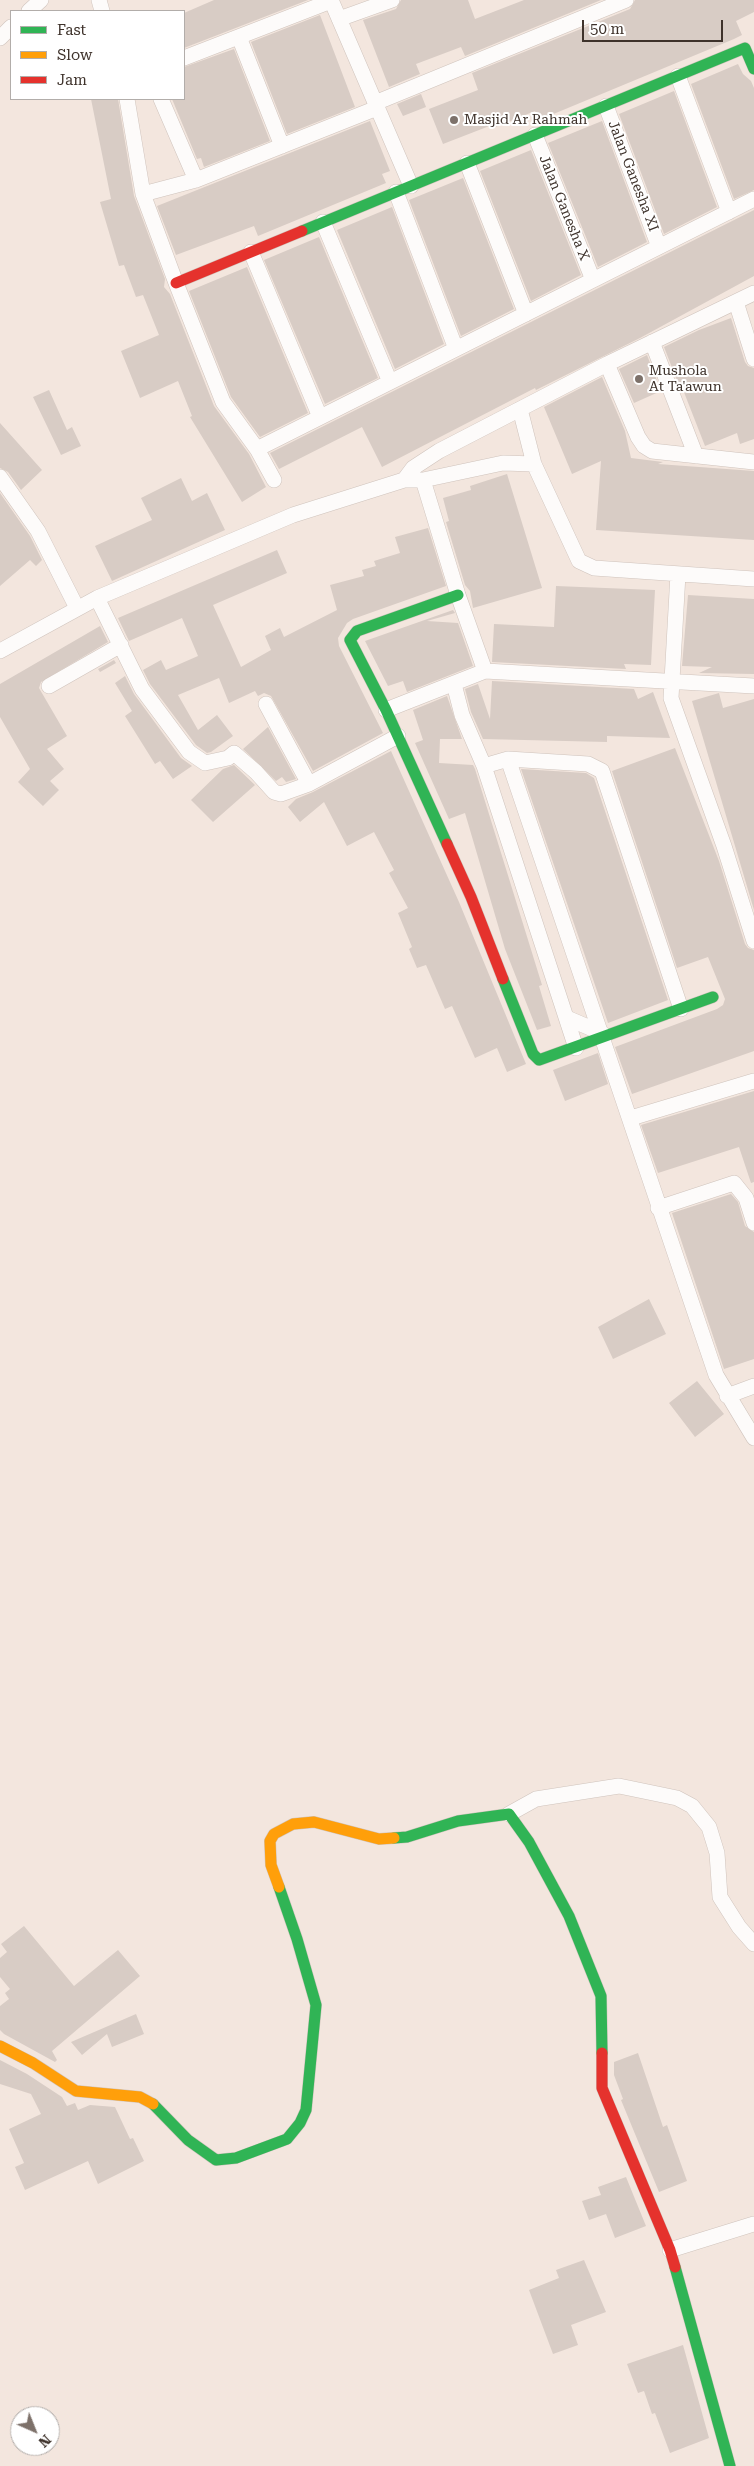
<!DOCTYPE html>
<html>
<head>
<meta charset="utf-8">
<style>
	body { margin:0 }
	#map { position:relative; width:754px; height:2466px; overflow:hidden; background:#f3e6de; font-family:"Roboto Serif",serif }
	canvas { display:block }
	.legend { position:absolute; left:10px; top:10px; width:175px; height:90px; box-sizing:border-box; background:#fff; border:1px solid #b2adaa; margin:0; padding:6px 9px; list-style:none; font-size:15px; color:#3e322b }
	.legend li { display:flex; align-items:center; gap:10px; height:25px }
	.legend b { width:25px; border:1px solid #b2adaa }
	.north { position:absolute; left:10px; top:2406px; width:50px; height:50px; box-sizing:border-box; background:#fff; border:1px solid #b2adaa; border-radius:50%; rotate:136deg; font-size:14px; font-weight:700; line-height:20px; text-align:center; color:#3e322b }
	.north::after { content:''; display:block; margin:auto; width:18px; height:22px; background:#7d716a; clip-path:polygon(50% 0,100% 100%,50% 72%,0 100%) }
	.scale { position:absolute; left:582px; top:20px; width:141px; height:22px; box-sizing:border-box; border:2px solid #3e322b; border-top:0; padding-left:6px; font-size:15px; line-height:18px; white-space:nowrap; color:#3e322b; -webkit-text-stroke:4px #fff; paint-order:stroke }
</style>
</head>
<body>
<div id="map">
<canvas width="754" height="2466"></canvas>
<ul class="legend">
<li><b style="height:6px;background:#30b455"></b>Fast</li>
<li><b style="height:6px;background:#ff9f0a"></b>Slow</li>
<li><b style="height:6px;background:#e5322d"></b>Jam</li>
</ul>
<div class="north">N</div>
<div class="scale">50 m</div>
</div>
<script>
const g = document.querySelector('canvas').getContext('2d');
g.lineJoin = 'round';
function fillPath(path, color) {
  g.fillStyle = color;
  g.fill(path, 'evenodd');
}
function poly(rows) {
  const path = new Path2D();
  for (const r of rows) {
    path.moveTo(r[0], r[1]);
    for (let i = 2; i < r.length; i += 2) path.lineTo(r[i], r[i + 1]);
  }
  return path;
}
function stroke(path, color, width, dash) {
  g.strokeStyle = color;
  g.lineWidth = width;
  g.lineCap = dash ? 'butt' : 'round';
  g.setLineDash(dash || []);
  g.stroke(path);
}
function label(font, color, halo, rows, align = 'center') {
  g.font = font + ' "Roboto Serif",serif';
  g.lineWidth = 4;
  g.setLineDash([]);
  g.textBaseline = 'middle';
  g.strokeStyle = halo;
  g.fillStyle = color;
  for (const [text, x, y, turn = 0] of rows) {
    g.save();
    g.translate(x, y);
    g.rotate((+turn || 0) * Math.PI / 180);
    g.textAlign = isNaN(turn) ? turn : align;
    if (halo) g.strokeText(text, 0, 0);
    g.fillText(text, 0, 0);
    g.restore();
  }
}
const building = poly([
	[214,0,308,0,184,48,184,13],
	[401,0,468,0,475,19,524,0,601,0,465,56,461,47,416,64,420,74,389,87,363,20,396,9],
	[635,0,754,0,754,12,736,21,742,35,734,39,539,120,535,111,493,128,492,125,443,144,429,109,478,90,472,73,630,9],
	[320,15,355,107,287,134,251,42],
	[234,49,270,141,204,167,201,158,197,159,172,99,184,99,184,67],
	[738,64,743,74,751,81,754,88,754,190,734,199,691,84],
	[674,91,717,207,664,234,619,114],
	[421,94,426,107,403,116,397,104],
	[91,99,118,99,134,196,165,279,164,287,170,294,214,406,249,454,266,487,242,502,190,417,192,416,178,381,140,398,121,351,159,335,143,295,136,297,124,265,119,266,100,202,111,199],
	[370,121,390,171,382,174,386,183,258,236,254,226,176,255,157,206],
	[602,121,647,242,598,267,548,143],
	[531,150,581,275,531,301,480,171],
	[463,178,514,309,461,336,409,200],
	[392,207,444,344,395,369,337,230],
	[754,210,754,276,640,338,536,390,535,388,382,467,362,427,279,469,270,453],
	[319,237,378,378,325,404,264,260],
	[247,267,308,413,260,437,231,397,189,291],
	[731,318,745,362,748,366,754,368,754,439,740,444,737,433,705,446,680,382,678,383,664,347,699,330],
	[647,355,661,391,634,403,619,369],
	[602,377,625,431,631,458,663,462,658,464,754,471,754,540,596,530,601,461,572,474,544,407],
	[49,390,67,430,72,427,81,446,61,455,33,397],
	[0,423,42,470,21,490,8,472,0,468],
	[507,474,542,588,473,608,470,591,465,585,446,522,449,521,443,498,471,490,470,486],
	[181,478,192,501,207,493,225,530,112,581,95,546,152,520,141,498],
	[0,493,30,536,42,560,36,566,30,560,0,586],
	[428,528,446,586,353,619,347,623,338,638,339,646,383,733,313,771,271,696,264,693,258,696,255,691,229,703,219,678,178,695,198,730,217,715,233,736,211,752,207,753,196,745,150,684,143,670,161,660,166,670,198,656,182,618,129,641,118,618,277,550,287,573,213,605,241,667,271,650,265,636,280,628,284,637,337,610,330,585,364,576,362,570,376,566,374,561,400,553,395,537],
	[556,586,655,590,651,665,624,664,626,669,492,662,494,624,554,627],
	[688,595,754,599,754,674,699,673,712,667,682,666],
	[453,610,455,613,427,621,458,623,473,666,407,692,403,681,388,686,365,641],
	[100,626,108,642,41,682,39,688,67,736,47,749,64,769,50,781,59,790,43,806,18,782,30,769,0,717,0,684],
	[114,660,116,663,100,672,98,669],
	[125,676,134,694,181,758,192,766,173,779,160,761,155,764,125,716,132,711,115,683],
	[492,681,634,689,638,699,653,692,670,738,607,736,607,742,483,739,471,712,465,689,478,684,490,719],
	[719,693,723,708,754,699,754,910,692,701],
	[447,696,462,739,440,739,439,763,473,765,475,769,542,985,539,986,551,1026,537,1030,505,949,465,813,449,819,415,743,423,740,413,710],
	[268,727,296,779,286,782,282,777,276,781,243,749],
	[675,748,719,861,745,944,748,948,754,950,754,1051,632,1094,615,1047,717,1009,723,1005,725,999,708,957,677,968,612,771],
	[391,751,459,902,526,1064,507,1072,497,1048,475,1058,452,1006,445,1009,426,965,417,968,409,949,412,947,398,913,408,908,389,873,394,870,374,832,347,846,324,802,300,822,288,807,296,799,313,792],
	[234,765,255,785,213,822,191,800,223,769],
	[521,769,586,773,594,778,668,1000,608,1023],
	[598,1053,608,1084,565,1101,553,1070],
	[754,1091,754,1182,751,1183,739,1147,658,1173,641,1125],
	[731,1194,738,1202,745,1226,754,1232,754,1359,724,1369,672,1213],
	[649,1299,666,1334,613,1359,598,1327],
	[697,1381,724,1414,695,1437,669,1403],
	[24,1926,74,1986,118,1950,140,1976,52,2051,57,2060,55,2062,4,2034,0,2030,0,2006,9,1999,5,1993,10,1989,0,1977,0,1958,7,1952,1,1944],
	[136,2014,144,2034,112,2047,107,2034,82,2055,71,2042],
	[638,2053,663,2127,667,2125,687,2181,659,2192,621,2100,623,2099,614,2075,614,2062],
	[0,2060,27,2074,62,2097,67,2106,75,2103,78,2110,90,2105,115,2107,130,2139,133,2138,144,2161,98,2184,88,2161,25,2190,15,2167,24,2163,9,2129,41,2114,31,2094,0,2084],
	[626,2177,646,2226,615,2238,606,2214,589,2220,582,2201,601,2195,598,2187],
	[584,2260,606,2312,571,2325,578,2345,553,2354,529,2290,559,2278,556,2270],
	[683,2345,709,2438,670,2453,655,2413,652,2414,644,2391,638,2393,627,2364]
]);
const street = poly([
	[99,0,102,11],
	[331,0,411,186],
	[29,11,41,0],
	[339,19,392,0],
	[239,37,282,146],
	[0,38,11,27],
	[184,58,331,1],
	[678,76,729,212],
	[127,99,143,194,176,283,223,402,257,449,274,480],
	[161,99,196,180],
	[375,103,626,0],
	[606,106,659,247],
	[535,135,593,280],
	[467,163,526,314],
	[396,192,456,349],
	[143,194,196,180,377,108],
	[323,222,390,382],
	[251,252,320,417],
	[736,302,754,359],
	[652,342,696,456],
	[607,364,638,437,644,446,652,451,754,462],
	[520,409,534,464,579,561,594,568,754,579],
	[257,449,754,199],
	[0,477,38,531,77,608],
	[404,480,413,468,439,451,607,364,754,293],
	[423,480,458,595,485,671],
	[678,574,671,698,724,846,754,941],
	[97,598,142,689,189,752,205,763,228,758,234,753,256,772,274,792,281,794,309,784,398,736],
	[0,651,97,598,293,515,404,480,423,480,503,463,534,464],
	[454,684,462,715,484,766,576,1048],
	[49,686,121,645],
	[266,704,309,784],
	[386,710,485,671,754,686],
	[508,759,716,1375,754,1438],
	[484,766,508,759,588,764,602,771,681,1009],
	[567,1018,602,1033],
	[631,1118,754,1081],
	[658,1208,734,1183,746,1198,754,1223],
	[727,1396,754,1386],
	[509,1814,536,1799,619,1786,677,1798,692,1806,709,1827,717,1853,720,1897,739,1927,754,1944],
	[670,2250,754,2224]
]);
const fast = poly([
	[302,231,745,48,754,69],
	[447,844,386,710,350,640,357,631,458,595],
	[503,979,533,1054,539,1060,713,997],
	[394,1838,407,1837,458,1821,509,1814,529,1842,569,1916,601,1996,602,2053],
	[153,2104,188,2140,216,2160,236,2158,287,2139,300,2123,306,2110,316,2005,297,1939,279,1887],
	[675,2267,730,2466]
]);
const slow = poly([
	[279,1887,271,1865,270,1841,274,1834,293,1824,314,1822,379,1839,394,1838],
	[0,2046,33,2063,76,2091,140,2097,153,2104]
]);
const jam = poly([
	[176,283,302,231],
	[447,844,471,897,503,979],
	[602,2053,602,2088,670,2250,675,2267]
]);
const markers = [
	[454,120,5,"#7d716a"],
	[639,379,5,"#7d716a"]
];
const poiNames = [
	["Masjid Ar Rahmah",464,120],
	["Mushola",649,371],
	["At Ta'awun",649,387]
];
const streetNames = [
	["Jalan Ganesha XI",633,176,69],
	["Jalan Ganesha X",564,208,68]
];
fillPath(building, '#d8ccc5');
stroke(street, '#cfc3bc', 16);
stroke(fast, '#cfc3bc', 12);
stroke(slow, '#cfc3bc', 12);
stroke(jam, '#cfc3bc', 12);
stroke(street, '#fdfbfa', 15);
stroke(fast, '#30b455', 11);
stroke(slow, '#ff9f0a', 11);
stroke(jam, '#e5322d', 11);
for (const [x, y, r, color] of markers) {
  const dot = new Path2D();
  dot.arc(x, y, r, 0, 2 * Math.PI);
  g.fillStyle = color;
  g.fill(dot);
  stroke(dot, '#fff', 2);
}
label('14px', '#3e322b', '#fff', poiNames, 'left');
label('14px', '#3e322b', '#fff', streetNames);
</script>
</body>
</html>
